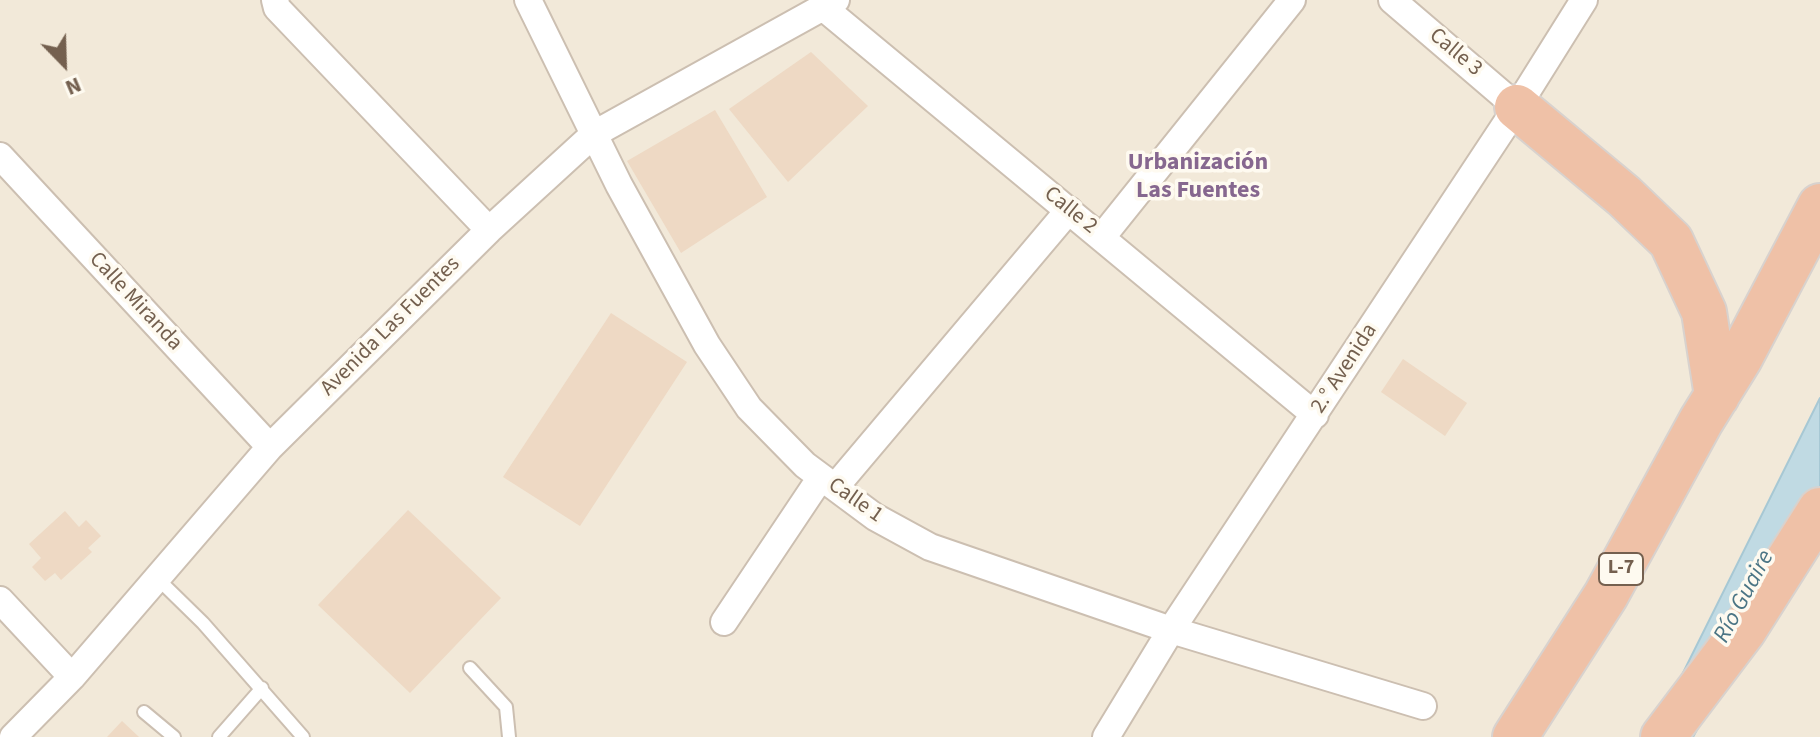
<!DOCTYPE html>
<html>
<head>
<meta charset="utf-8">
<style>
	body { margin:0 }
	#map { position:relative; width:1820px; height:737px; overflow:hidden; background:#fbf6ea; font-family:"Source Sans 3",sans-serif }
	canvas { display:block }
	.north { position:absolute; left:24px; top:24px; width:80px; height:80px; -webkit-text-stroke:6px #fefaf0; paint-order:stroke; rotate:157deg; font-size:22px; font-weight:700; line-height:32px; text-align:center; color:#74604f }
	.north::after { content:''; display:block; margin:auto; width:28px; height:36px; background:#74604f; clip-path:polygon(50% 0,100% 100%,50% 72%,0 100%) }
</style>
</head>
<body>
<div id="map">
<canvas width="1820" height="737"></canvas>
<div class="north">N</div>
</div>
<script>
const g = document.querySelector('canvas').getContext('2d');
g.lineJoin = 'round';
function fillPath(path, color) {
  g.fillStyle = color;
  g.fill(path, 'evenodd');
}
function poly(rows) {
  const path = new Path2D();
  for (const r of rows) {
    path.moveTo(r[0], r[1]);
    for (let i = 2; i < r.length; i += 2) path.lineTo(r[i], r[i + 1]);
  }
  return path;
}
function stroke(path, color, width, dash) {
  g.strokeStyle = color;
  g.lineWidth = width;
  g.lineCap = dash ? 'butt' : 'round';
  g.setLineDash(dash || []);
  g.stroke(path);
}
function label(font, color, halo, rows, align = 'center') {
  g.font = font + ' "Source Sans 3",sans-serif';
  g.lineWidth = 7;
  g.setLineDash([]);
  g.textBaseline = 'middle';
  g.strokeStyle = halo;
  g.fillStyle = color;
  for (const [text, x, y, turn = 0] of rows) {
    g.save();
    g.translate(x, y);
    g.rotate((+turn || 0) * Math.PI / 180);
    g.textAlign = isNaN(turn) ? turn : align;
    if (halo) g.strokeText(text, 0, 0);
    g.fillText(text, 0, 0);
    g.restore();
  }
}
const residential = poly([
	[0,0,1820,0,1820,737,0,737]
]);
const water = poly([
	[1820,398,1820,507,1693,737,1651,737,1820,398]
]);
const building = poly([
	[811,52,868,106,788,182,729,109],
	[715,110,767,197,681,253,627,161],
	[611,313,687,362,580,526,503,477],
	[1403,359,1467,403,1445,436,1381,392],
	[408,510,501,598,410,693,318,605],
	[65,511,79,527,86,520,101,536,88,548,92,552,61,580,55,573,45,581,32,567,41,558,29,544],
	[122,721,139,737,107,737]
]);
const lane = poly([
	[157,578,203,623,303,737],
	[470,668,506,707,509,737],
	[144,712,174,737],
	[219,737,262,688]
]);
const street = poly([
	[275,0,277,8,489,230],
	[528,0,619,185,707,345,749,408,805,465,875,517,930,547,1171,630,1423,706],
	[1392,0,1517,107],
	[824,8,1315,415],
	[0,156,270,447],
	[1102,237,1292,0],
	[836,486,1069,210],
	[0,600,72,677],
	[724,622,821,477],
	[13,737,72,677,270,447,489,230,594,134,836,0],
	[1106,737,1171,630,1517,107,1584,0]
]);
const highway = poly([
	[1517,107,1624,196,1671,241,1704,312,1717,396],
	[1515,737,1606,595,1701,421,1740,358,1820,206],
	[1663,737,1744,630,1820,510]
]);
const shields = [
	[1621,569,44]
];
const shieldNames = [
	["L-7",1621,569]
];
const streetNames = [
	["Calle 3",1455,53,40],
	["Calle 2",1070,211,39],
	["Calle Miranda",135,302,47],
	["Avenida Las Fuentes",391,327,-45],
	["2.° Avenida",1345,369,-57],
	["Calle 1",855,501,35]
];
const neighbourhoodNames = [
	["Urbanización",1198,164],
	["Las Fuentes",1198,192]
];
const waterNames = [
	["Río Guaire",1745,597,-62]
];
fillPath(residential, '#f2e9d9');
fillPath(water, '#c0dae3');
stroke(water, '#a7c8d4', 2);
fillPath(building, '#eed9c4');
stroke(lane, '#ccbfb1', 16);
stroke(street, '#ccbfb1', 30);
stroke(highway, '#d8d2ce', 48);
stroke(lane, '#fff', 12);
stroke(street, '#fff', 26);
stroke(highway, '#efc1a7', 44);
for (const [x, y, w] of shields) {
  const box = new Path2D();
  box.roundRect(x - w / 2, y - 16, w, 32, 6);
  g.fillStyle = '#fefaf0';
  g.fill(box);
  stroke(box, '#74604f', 2);
}
label('bold 20px', '#74604f', null, shieldNames);
label('22px', '#74604f', '#fefaf0', streetNames);
label('bold 24px', '#86678f', '#fefaf0', neighbourhoodNames);
label('italic 24px', '#4b7585', '#fefaf0', waterNames);
</script>
</body>
</html>
